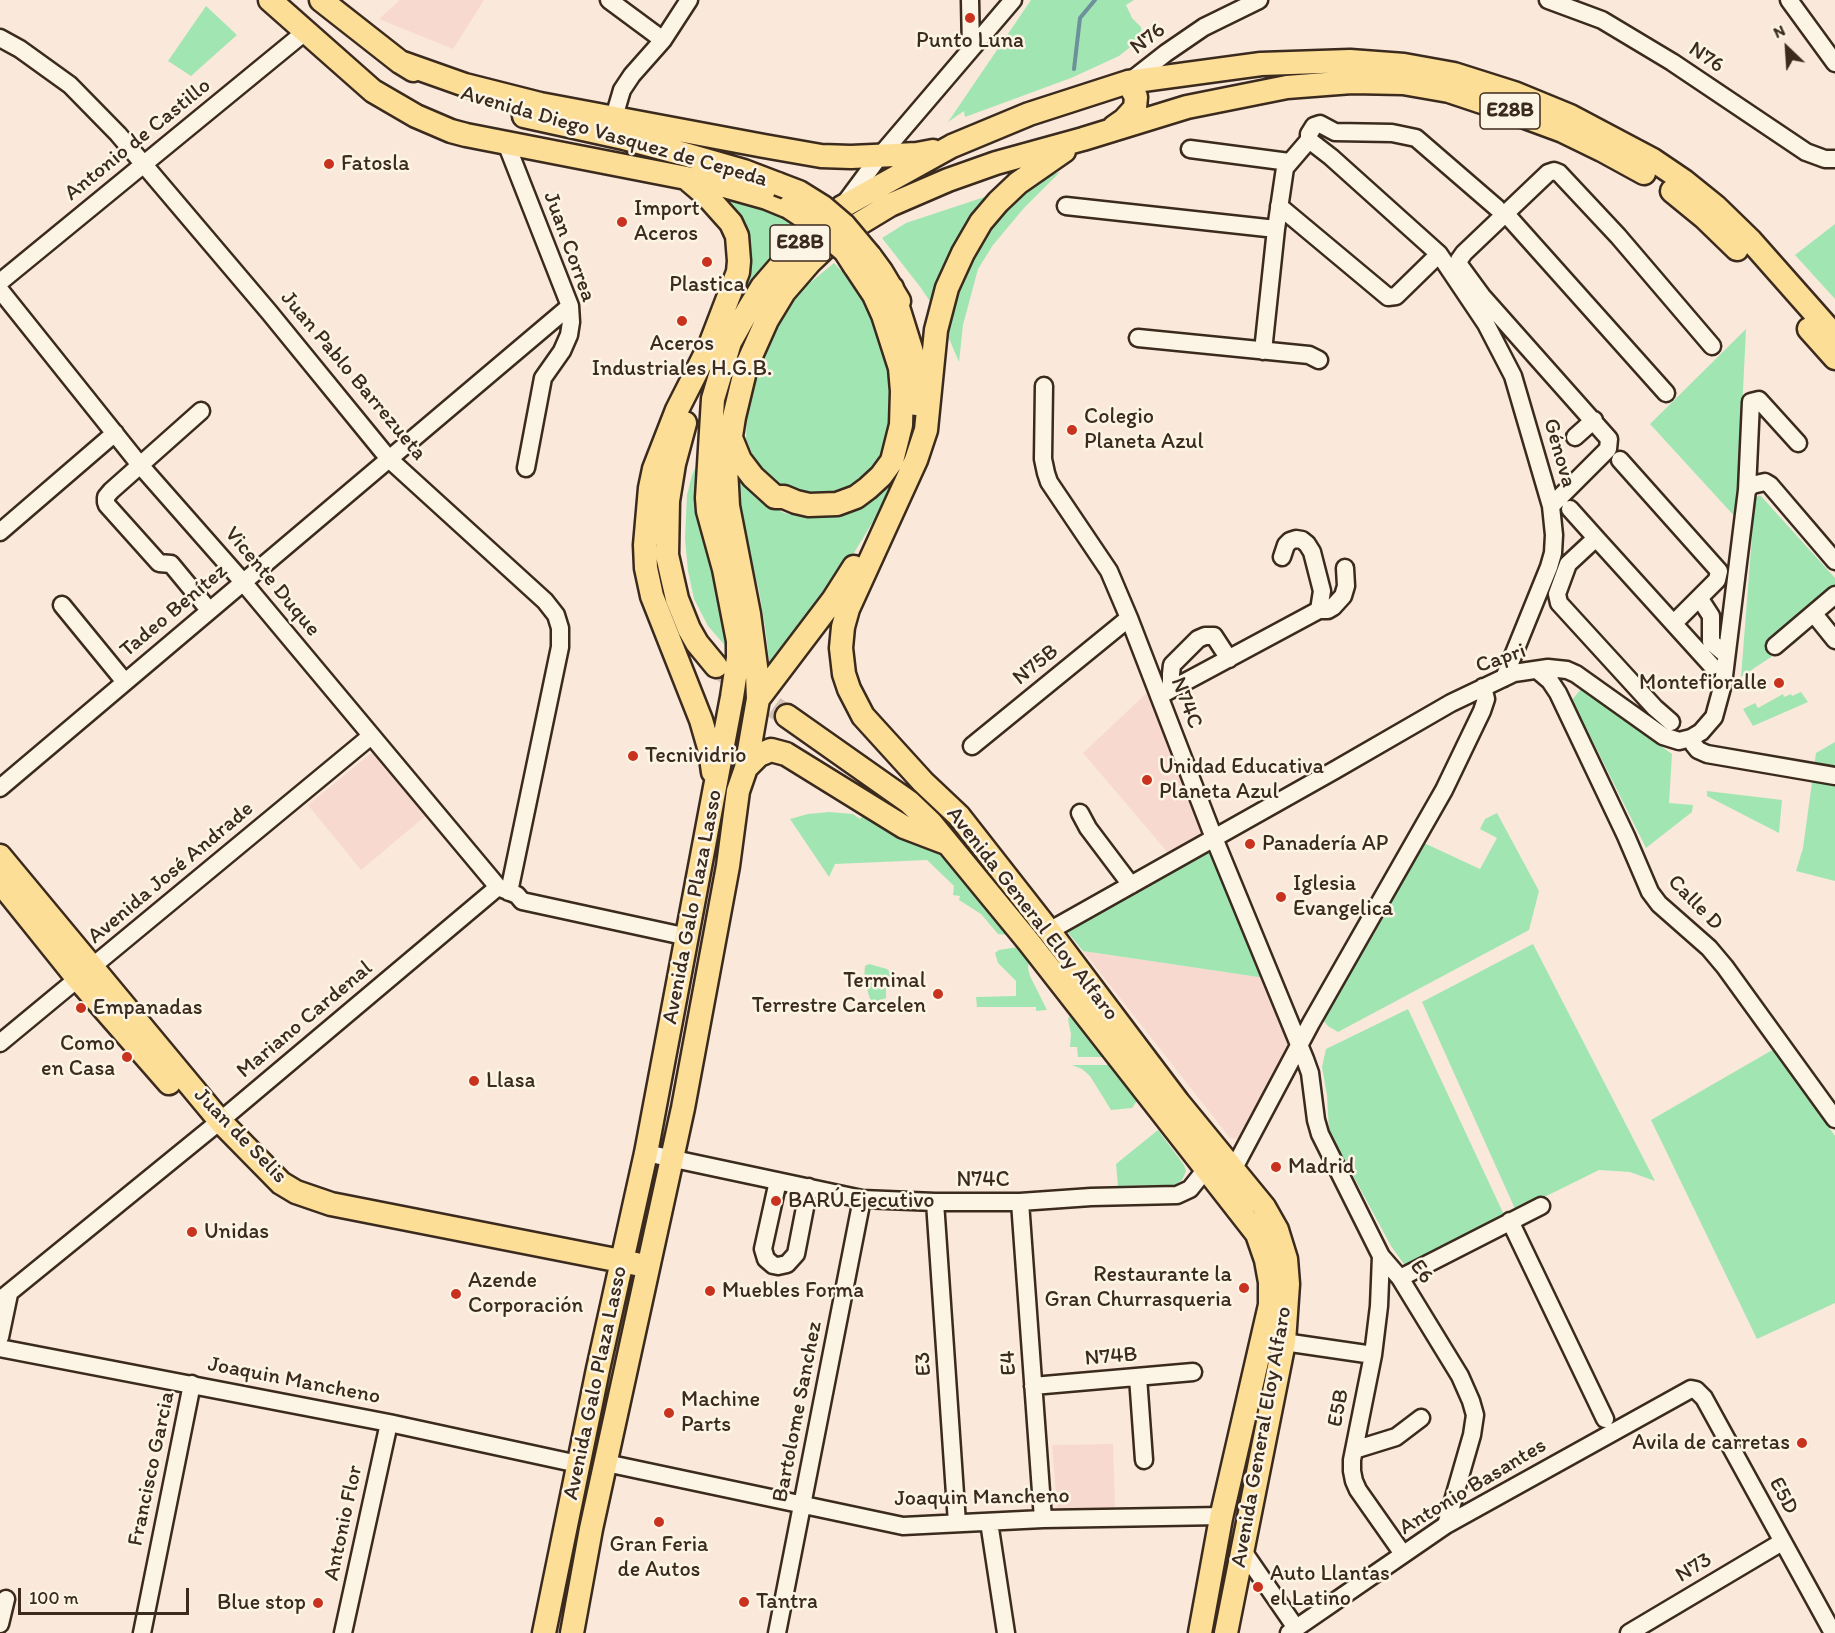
<!DOCTYPE html>
<html>
<head>
<meta charset="utf-8">
<style>
	body { margin:0 }
	#map { position:relative; width:1835px; height:1633px; overflow:hidden; background:#fae8db; font-family:Itim,sans-serif }
	canvas { display:block }
	.north { position:absolute; left:1757px; top:18px; width:60px; height:60px; -webkit-text-stroke:4px #fcf5e5; paint-order:stroke; rotate:335deg; font-size:16px; font-weight:700; line-height:24px; text-align:center; color:#3b2a1e }
	.north::after { content:''; display:block; margin:auto; width:21px; height:27px; background:#3b2a1e; clip-path:polygon(50% 0,100% 100%,50% 72%,0 100%) }
	.scale { position:absolute; left:18px; top:1588px; width:171px; height:27px; box-sizing:border-box; border:3px solid #3b2a1e; border-top:0; padding-left:8px; font-size:18px; line-height:21px; white-space:nowrap; color:#3b2a1e; -webkit-text-stroke:4px #fcf5e5; paint-order:stroke }
</style>
</head>
<body>
<div id="map">
<canvas width="1835" height="1633"></canvas>
<div class="north">N</div>
<div class="scale">100 m</div>
</div>
<script>
const g = document.querySelector('canvas').getContext('2d');
g.lineJoin = 'round';
function fillPath(path, color) {
  g.fillStyle = color;
  g.fill(path, 'evenodd');
}
function poly(rows) {
  const path = new Path2D();
  for (const r of rows) {
    path.moveTo(r[0], r[1]);
    for (let i = 2; i < r.length; i += 2) path.lineTo(r[i], r[i + 1]);
  }
  return path;
}
function stroke(path, color, width, dash) {
  g.strokeStyle = color;
  g.lineWidth = width;
  g.lineCap = dash ? 'butt' : 'round';
  g.setLineDash(dash || []);
  g.stroke(path);
}
function label(font, color, halo, rows, align = 'center') {
  g.font = font + ' Itim,sans-serif';
  g.lineWidth = 5;
  g.setLineDash([]);
  g.textBaseline = 'middle';
  g.strokeStyle = halo;
  g.fillStyle = color;
  for (const [text, x, y, turn = 0] of rows) {
    g.save();
    g.translate(x, y);
    g.rotate((+turn || 0) * Math.PI / 180);
    g.textAlign = isNaN(turn) ? turn : align;
    if (halo) g.strokeText(text, 0, 0);
    g.fillText(text, 0, 0);
    g.restore();
  }
}
const built = poly([
	[400,0,484,0,453,49,379,19],
	[1151,689,1205,834,1170,855,1083,753],
	[374,751,429,813,361,870,308,805],
	[1083,951,1265,978,1291,1047,1241,1137,1236,1139,1230,1138],
	[1113,1444,1115,1508,1060,1509,1057,1508,1052,1445]
]);
const green = poly([
	[1031,0,1134,0,1126,5,1132,18,1141,27,1142,38,1119,56,1071,78,965,117,964,111,948,122],
	[206,6,237,35,191,76,168,61],
	[1060,172,1024,208,993,245,978,269,963,325,959,362,939,315,921,288,882,238,906,223],
	[727,197,769,208,801,222,739,308,746,277,746,241,740,216],
	[1835,224,1835,299,1795,255],
	[834,263,854,284,870,313,883,349,892,387,893,416,884,462,869,480,824,498,778,487,757,465,746,439,747,407,758,363,777,323,800,291],
	[1746,329,1738,494,1737,519,1650,424],
	[707,442,717,600,728,631,728,649,708,626,694,599,688,571,685,539,687,495,692,475],
	[895,478,896,484,830,592,770,672,766,633,759,591,744,531,740,502,740,479,757,497,784,513,804,517,832,515,860,504],
	[1760,495,1835,578,1835,602,1819,621,1794,644,1768,659,1741,677,1755,498],
	[1581,689,1672,754,1669,803,1693,805,1692,812,1646,848,1572,700],
	[1801,692,1808,702,1753,726,1743,709,1755,703,1758,708,1783,694,1784,697,1791,694,1792,696],
	[1835,742,1835,881,1796,871,1803,848,1816,753],
	[1707,791,1782,800,1779,833,1707,796],
	[829,812,853,814,860,819,864,814,935,848,944,855,1008,935,998,934,981,914,959,900,960,896,953,895,954,886,927,860,835,864,829,877,790,819,808,814],
	[1497,813,1539,891,1529,930,1338,1032,1328,1026,1322,1019,1374,934,1424,843,1480,869,1497,838,1480,829,1485,819],
	[1206,850,1214,853,1265,978,1083,951,1066,930],
	[1533,944,1655,1181,1630,1172,1599,1170,1516,1211,1422,1002],
	[1018,947,1029,961,1028,968,1030,976,1047,1010,1036,1011,1036,1007,977,1007,976,997,1016,996,1016,981,998,963,995,953,999,950],
	[869,964,887,969,896,979,894,983,886,983,886,998,874,1003,870,999,864,979,865,966],
	[1408,1009,1505,1217,1406,1267,1391,1246,1329,1131,1327,1095,1322,1067,1326,1049],
	[1071,1013,1103,1057,1078,1057,1077,1047,1070,1047,1071,1034,1068,1019],
	[1774,1049,1835,1136,1835,1303,1757,1339,1651,1120],
	[1072,1065,1110,1065,1137,1101,1132,1108,1111,1110,1090,1076,1082,1069],
	[1158,1130,1184,1165,1186,1171,1182,1180,1175,1185,1118,1186,1116,1164]
]);
const stream = poly([
	[1074,69,1080,18,1095,0]
]);
const majorTunnel = poly([
	[720,669,787,716]
]);
const minor = poly([
	[609,0,663,40],
	[970,0,971,49],
	[1548,0,1602,20,1672,62,1806,152,1825,159,1835,159],
	[1789,0,1835,63],
	[0,38,20,49,70,85,118,134,269,312,389,459,545,601,556,615,560,628,560,647,509,892],
	[1129,82,1166,53,1204,27,1259,0],
	[613,128,614,117,622,90,632,75,663,40,689,0],
	[1309,140,1331,157,1439,254,1486,324,1513,376,1551,506,1554,535,1553,553,1549,567,1504,678],
	[506,143,570,306,571,322,569,335,562,351,543,378,526,468],
	[1190,149,1289,162],
	[845,203,879,157,1013,0],
	[1066,206,1276,229],
	[1279,206,1388,297,1396,296,1439,254],
	[1506,214,1666,393],
	[0,282,305,32],
	[0,290,140,465,243,582,498,887,517,895,522,901,688,937],
	[1138,338,1309,355,1319,360],
	[1263,351,1276,229,1285,168,1309,140,1309,134,1314,126,1320,124,1335,132,1392,133,1416,138,1497,208],
	[1044,386,1043,459,1046,473,1049,482,1109,571,1129,618,1214,838,1305,1059,1310,1073,1316,1120,1320,1134,1381,1256,1400,1278,1460,1376,1471,1401,1475,1415,1472,1435,1446,1525],
	[201,411,111,491,106,497,106,502,107,505,159,563,171,564,209,610],
	[1575,437,1594,420],
	[1620,460,1719,571,1717,580,1674,623],
	[1747,490,1751,402,1759,400,1798,443],
	[1551,506,1608,449,1609,439,1482,296,1460,266,1459,260,1464,253,1548,173,1554,171,1559,173,1618,236,1712,346],
	[1570,509,1596,538],
	[0,532,115,433],
	[1700,599,1711,616,1711,642,1725,654],
	[62,605,125,682],
	[1319,610,1328,610,1333,607,1343,596,1346,586,1345,568],
	[1814,614,1835,640],
	[1775,646,1835,595],
	[1537,670,1550,681,1558,693,1626,836,1650,892,1659,904,1709,948,1725,967,1835,1119],
	[1171,689,1171,674,1172,665,1198,639,1205,636,1214,636,1229,659],
	[1159,696,1319,610,1322,591,1312,552,1307,544,1302,540,1296,539,1290,541,1286,545,1282,557],
	[1671,722,1655,708,1559,603,1557,594,1568,564,1596,538,1712,666],
	[1691,738,1694,745,1698,750,1707,754,1835,776],
	[972,746,1129,618],
	[0,788,570,306],
	[1080,813,1088,828,1131,885],
	[1049,931,1335,770,1451,703,1514,673,1548,668,1567,670,1576,674,1663,736,1679,741,1691,738,1701,732,1714,717,1723,684,1747,490,1752,485,1765,482,1770,485,1835,561],
	[0,1043,371,736],
	[646,1153,862,1199,935,1202,1020,1202,1091,1197,1177,1195,1190,1189,1206,1169],
	[1234,1168,1311,1023,1444,790,1482,711,1486,699,1483,687],
	[778,1181,763,1249,766,1259,773,1265,778,1266,787,1264,796,1254,809,1187],
	[935,1202,957,1523],
	[1020,1202,1043,1519],
	[1510,1221,1605,1419],
	[1381,1256,1379,1306,1373,1355,1352,1460,1352,1471,1354,1481,1358,1490,1403,1554],
	[1400,1278,1541,1206],
	[0,1300,220,1121,498,887],
	[0,1337,9,1294],
	[1284,1342,1373,1355],
	[0,1348,389,1423,578,1464],
	[1138,1377,1144,1460],
	[1033,1386,1193,1372],
	[1354,1450,1396,1437,1421,1418],
	[606,1463,903,1526,1043,1519,1222,1516],
	[989,1522,1006,1633],
	[1243,1551,1296,1628],
	[0,1624,6,1599],
	[142,1633,192,1384],
	[343,1633,389,1423],
	[777,1633,862,1199],
	[1289,1633,1446,1525,1691,1389,1696,1390,1704,1398,1833,1633],
	[1629,1633,1782,1542]
]);
const major = poly([
	[270,0,373,91,416,116,451,131,466,135,717,184,767,198,789,207],
	[321,0,400,62,413,70],
	[400,62,465,85,540,104,764,146,821,156,851,157,917,154,933,151],
	[524,116,624,138,684,154,744,171,778,184],
	[1114,127,1124,120,1135,108,1136,97,1128,82],
	[1064,151,1018,183,998,202,981,222,963,253,947,288,936,330,926,430,916,460,848,609,843,627,841,648,844,674,849,689,863,716,923,782,959,816,1049,931,1178,1102,1264,1207,1277,1230,1286,1259,1288,1284,1284,1342,1226,1633],
	[686,178,706,195,731,223,737,236,739,261,738,272,710,345,677,410,654,469,650,488,645,545,646,568,652,596,701,720,710,751,713,772],
	[1672,191,1705,218,1737,249],
	[870,256,881,271,899,301],
	[892,288,912,352,916,381,916,404],
	[1809,329,1835,358],
	[685,423,674,464,668,501,667,555,677,599,689,629,697,643,716,666],
	[731,438,740,460,753,477,775,497,784,497,796,502,809,505,837,504,856,497,868,488,881,476,892,461,901,425,902,391,900,368,883,315,874,295,854,265],
	[758,699,833,600,854,567],
	[787,716,909,802,931,823,1028,941,1257,1234,1266,1260,1270,1282,1270,1305,1221,1518,1200,1633],
	[746,768,759,755,771,750,786,754,904,827,946,843],
	[0,856,220,1121,281,1183,296,1192,331,1204,636,1264],
	[0,882,78,979,169,1083],
	[544,1633,598,1369,646,1153,732,697,738,658,738,641,724,569,708,511,707,498,713,399,730,342,748,310,762,287,806,236,842,207,952,146,1029,114,1128,82,1261,64,1350,61,1404,65,1454,74,1514,93,1570,116,1653,160,1684,181,1715,206,1751,241,1835,336],
	[572,1633,591,1529,683,1108,728,866,738,791,746,768,758,699,757,674,749,614,728,506,726,468,734,417,746,367,767,320,784,292,810,262,830,243,847,231,890,205,948,180,996,163,1083,139,1187,107,1287,87,1352,82,1403,83,1449,91,1506,110,1563,131,1602,150,1644,173]
]);
const majorBridge = poly([
	[778,184,799,192,823,207,844,225,870,256],
	[789,207,813,223,845,251,854,265]
]);
const markers = [
	[970,18,6,"#c8321e"],
	[329,164,6,"#c8321e"],
	[622,222,6,"#c8321e"],
	[707,262,6,"#c8321e"],
	[682,321,6,"#c8321e"],
	[1072,430,6,"#c8321e"],
	[1779,683,6,"#c8321e"],
	[633,756,6,"#c8321e"],
	[1147,780,6,"#c8321e"],
	[1250,844,6,"#c8321e"],
	[1281,897,6,"#c8321e"],
	[938,994,6,"#c8321e"],
	[81,1008,6,"#c8321e"],
	[127,1057,6,"#c8321e"],
	[474,1081,6,"#c8321e"],
	[1276,1167,6,"#c8321e"],
	[776,1201,6,"#c8321e"],
	[192,1232,6,"#c8321e"],
	[1244,1288,6,"#c8321e"],
	[710,1291,6,"#c8321e"],
	[456,1294,6,"#c8321e"],
	[669,1413,6,"#c8321e"],
	[1802,1443,6,"#c8321e"],
	[659,1522,6,"#c8321e"],
	[1258,1587,6,"#c8321e"],
	[744,1602,6,"#c8321e"],
	[318,1603,6,"#c8321e"]
];
const shields = [
	[1510,111,60],
	[800,243,60]
];
const shieldNames = [
	["E28B",1510,111],
	["E28B",800,243]
];
const streetNames = [
	["N76",1148,39,-37],
	["N76",1706,58,34],
	["Avenida Diego Vasquez de Cepeda",614,137,16],
	["Antonio de Castillo",138,140,-39],
	["Juan Correa",569,247,70],
	["Juan Pablo Barrezueta",353,376,50],
	["Génova",1559,453,74],
	["Vicente Duque",272,582,50],
	["Tadeo Benítez",174,611,-40],
	["Capri",1501,659,-19],
	["N75B",1036,665,-39],
	["N74C",1186,703,69],
	["Avenida José Andrade",171,873,-40],
	["Calle D",1695,903,45],
	["Avenida Galo Plaza Lasso",693,907,-79],
	["Avenida General Eloy Alfaro",1032,914,52],
	["Mariano Cardenal",305,1020,-40],
	["Juan de Selis",240,1136,46],
	["N74C",983,1180],
	["E6",1421,1272,55],
	["N74B",1111,1357,-5],
	["E4",1009,1363,-94],
	["E3",924,1364,-94],
	["Joaquin Mancheno",294,1381,11],
	["Avenida Galo Plaza Lasso",596,1383,-78],
	["E5B",1339,1408,-79],
	["Bartolome Sanchez",798,1412,-79],
	["Avenida General Eloy Alfaro",1262,1437,-80],
	["Francisco Garcia",152,1469,-78],
	["Antonio Basantes",1473,1487,-31],
	["E5D",1783,1496,62],
	["Joaquin Mancheno",982,1498,-1],
	["Antonio Flor",344,1523,-78],
	["N73",1694,1568,-31]
];
const poiNames = [
	["Punto Luna",970,41,"center"],
	["Fatosla",341,164],
	["Import",634,209],
	["Aceros",634,234],
	["Plastica",707,285,"center"],
	["Aceros",682,344,"center"],
	["Industriales H.G.B.",682,369,"center"],
	["Colegio",1084,417],
	["Planeta Azul",1084,442],
	["Montefioralle",1767,683,"right"],
	["Tecnividrio",645,756],
	["Unidad Educativa",1159,767],
	["Planeta Azul",1159,792],
	["Panadería AP",1262,844],
	["Iglesia",1293,884],
	["Evangelica",1293,909],
	["Terminal",926,981,"right"],
	["Terrestre Carcelen",926,1006,"right"],
	["Empanadas",93,1008],
	["Como",115,1044,"right"],
	["en Casa",115,1069,"right"],
	["Llasa",486,1081],
	["Madrid",1288,1167],
	["BARÚ Ejecutivo",788,1201],
	["Unidas",204,1232],
	["Restaurante la",1232,1275,"right"],
	["Gran Churrasqueria",1232,1300,"right"],
	["Azende",468,1281],
	["Corporación",468,1306],
	["Muebles Forma",722,1291],
	["Machine",681,1400],
	["Parts",681,1425],
	["Avila de carretas",1790,1443,"right"],
	["Gran Feria",659,1545,"center"],
	["de Autos",659,1570,"center"],
	["Auto Llantas",1270,1574],
	["el Latino",1270,1599],
	["Tantra",756,1602],
	["Blue stop",306,1603,"right"]
];
fillPath(built, '#f8d9cf');
fillPath(green, '#a1e6b2');
stroke(stream, '#6c919a', 4);
stroke(majorTunnel, '#d4c2b5', 22, [22, 11]);
stroke(minor, '#3b2a1e', 21);
stroke(major, '#3b2a1e', 27);
stroke(minor, '#fcf5e5', 16);
stroke(major, '#fdde96', 22);
stroke(majorBridge, '#3b2a1e', 27, []);
stroke(majorBridge, '#fdde96', 22);
for (const [x, y, r, color] of markers) {
  const dot = new Path2D();
  dot.arc(x, y, r, 0, 2 * Math.PI);
  g.fillStyle = color;
  g.fill(dot);
  stroke(dot, '#fcf5e5', 2);
}
for (const [x, y, w] of shields) {
  const box = new Path2D();
  box.roundRect(x - w / 2, y - 18, w, 36, 4.5);
  g.fillStyle = '#fcf5e5';
  g.fill(box);
  stroke(box, '#3b2a1e', 1.5);
}
label('bold 21px', '#3b2a1e', null, shieldNames);
label('22px', '#3b2a1e', '#fcf5e5', streetNames);
label('22px', '#3b2a1e', '#fcf5e5', poiNames, 'left');
</script>
</body>
</html>
